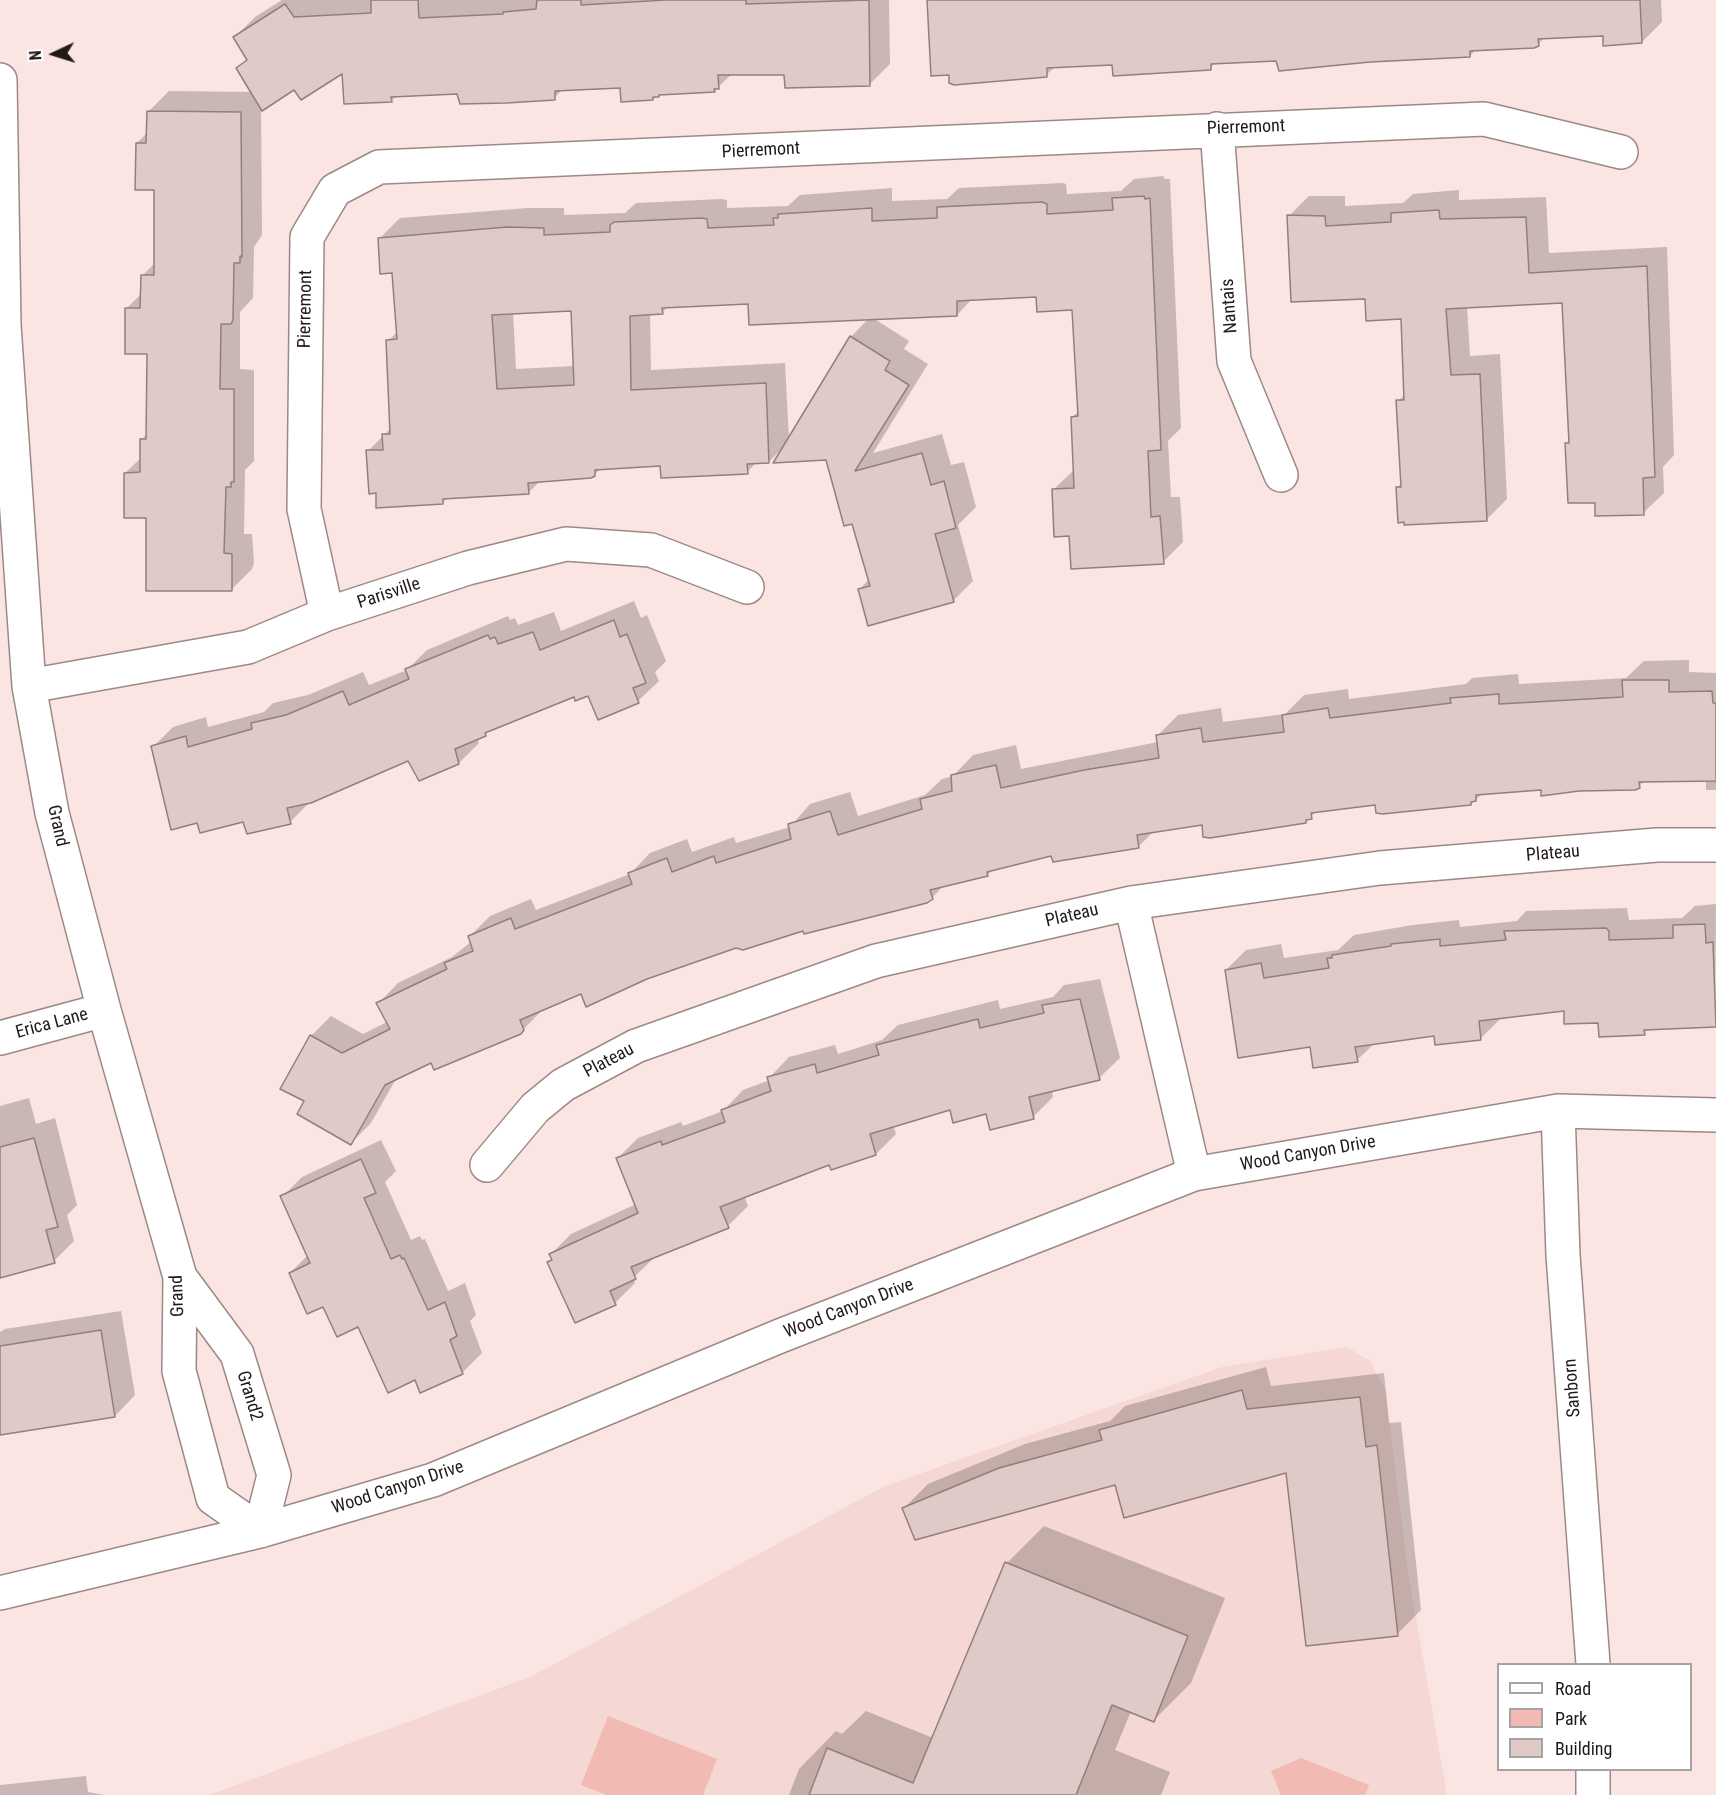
<!DOCTYPE html>
<html>
<head>
<meta charset="utf-8">
<style>
	body { margin:0 }
	#map { position:relative; width:1716px; height:1795px; overflow:hidden; background:#fae5e2; font-family:"Roboto Condensed",sans-serif }
	canvas { display:block }
	.legend { position:absolute; left:1497px; top:1663px; width:195px; height:108px; box-sizing:border-box; background:#fff; border:2px solid #a6a3a3; margin:0; padding:8px 10px; list-style:none; font-size:18px; color:#211918 }
	.legend li { display:flex; align-items:center; gap:12px; height:30px }
	.legend b { width:30px; border:2px solid #a6a3a3 }
	.north { position:absolute; left:24px; top:24px; width:60px; height:60px; -webkit-text-stroke:4px #fff; paint-order:stroke; rotate:266deg; font-size:16px; font-weight:700; line-height:24px; text-align:center; color:#211918 }
	.north::after { content:''; display:block; margin:auto; width:21px; height:27px; background:#211918; clip-path:polygon(50% 0,100% 100%,50% 72%,0 100%) }
</style>
</head>
<body>
<div id="map">
<canvas width="1716" height="1795"></canvas>
<ul class="legend">
<li><b style="height:8px;background:#fff"></b>Road</li>
<li><b style="height:16px;background:#f1bab3"></b>Park</li>
<li><b style="height:16px;background:#dfcac8"></b>Building</li>
</ul>
<div class="north">N</div>
</div>
<script>
const g = document.querySelector('canvas').getContext('2d');
g.lineJoin = 'round';
function fillPath(path, color) {
  g.fillStyle = color;
  g.fill(path, 'evenodd');
}
function poly(rows) {
  const path = new Path2D();
  for (const r of rows) {
    path.moveTo(r[0], r[1]);
    for (let i = 2; i < r.length; i += 2) path.lineTo(r[i], r[i + 1]);
  }
  return path;
}
function stroke(path, color, width, dash) {
  g.strokeStyle = color;
  g.lineWidth = width;
  g.lineCap = dash ? 'butt' : 'round';
  g.setLineDash(dash || []);
  g.stroke(path);
}
function label(font, color, halo, rows, align = 'center') {
  g.font = font + ' "Roboto Condensed",sans-serif';
  g.lineWidth = 6;
  g.setLineDash([]);
  g.textBaseline = 'middle';
  g.strokeStyle = halo;
  g.fillStyle = color;
  for (const [text, x, y, turn = 0] of rows) {
    g.save();
    g.translate(x, y);
    g.rotate((+turn || 0) * Math.PI / 180);
    g.textAlign = isNaN(turn) ? turn : align;
    if (halo) g.strokeText(text, 0, 0);
    g.fillText(text, 0, 0);
    g.restore();
  }
}
const built = poly([
	[1347,1347,1370,1361,1386,1391,1407,1567,1447,1795,209,1795,530,1677,885,1486,1222,1367]
]);
const green = poly([
	[608,1716,717,1759,703,1795,607,1795,581,1785],
	[1301,1758,1369,1785,1365,1795,1281,1795,1271,1771]
]);
const shadow = poly([
	[282,0,889,0,890,64,870,84,785,74,732,74,714,91,661,93,653,99,621,86,563,89,554,98,458,93,397,95,391,101,343,71,294,88,261,105,262,235,254,247,253,298,240,312,240,369,254,370,254,461,245,470,244,534,252,534,254,563,252,569,232,589,148,516,125,473,142,457,142,439,148,433,149,353,127,308,142,293,142,276,156,262,156,189,137,143,148,132,148,112,169,91,253,92,238,68,248,58,235,37,255,17],
	[929,0,1661,0,1662,22,1642,42,1604,34,1545,37,1538,45,1476,49,1470,56,1216,62,1210,68,1113,63,1056,66,1046,75,950,73],
	[1164,176,1164,179,1170,179,1181,428,1168,441,1171,497,1180,497,1183,542,1163,562,1070,534,1053,490,1074,470,1072,417,1079,411,1073,309,1038,296,972,299,957,315,873,318,909,341,904,349,928,364,873,453,942,434,951,465,964,462,976,507,958,525,973,581,953,601,860,589,869,579,853,522,827,458,782,448,769,462,757,462,747,472,662,464,601,468,594,475,541,480,528,493,448,497,443,502,377,492,368,451,391,428,388,341,398,331,394,271,380,238,400,218,528,208,564,208,564,215,625,213,636,203,722,199,727,200,727,208,788,206,800,195,892,188,892,201,947,199,959,188,1063,183,1066,184,1067,194,1121,191,1134,179],
	[749,302,869,318,851,337,789,439,785,363,651,370,650,313,662,313,668,306],
	[573,309,575,366,516,369,513,312],
	[1459,190,1459,200,1546,197,1549,253,1667,247,1674,455,1663,467,1664,493,1643,513,1596,501,1566,443,1570,440,1563,302,1467,306,1470,356,1500,354,1507,499,1487,519,1397,487,1402,483,1398,401,1406,393,1403,317,1366,298,1289,216,1309,196,1345,196,1345,206,1403,203,1413,194],
	[634,601,641,618,647,615,666,661,655,672,659,681,638,701,599,718,588,694,574,695,491,729,477,738,479,743,459,763,409,759,310,802,290,822,199,821,153,747,173,727,206,717,208,727,264,712,273,703,308,695,363,672,369,685,407,670,427,650,508,616,510,620,515,618,518,625,554,612,561,631],
	[1689,660,1689,672,1716,673,1716,790,1706,790,1706,779,1644,781,1639,786,1483,793,1471,804,1376,803,1318,810,1306,821,1203,824,1154,831,1139,846,1054,860,1053,854,993,869,987,875,945,884,932,898,736,947,646,978,582,992,544,1008,520,1033,432,1061,397,1077,371,1123,351,1143,306,1101,311,1036,331,1016,363,1034,387,1022,378,1004,398,983,452,957,472,941,470,936,490,916,531,899,536,910,630,874,650,853,687,839,692,852,734,837,736,843,790,827,810,804,850,792,858,816,925,795,942,779,953,776,973,755,1016,745,1021,769,1158,742,1157,736,1178,715,1221,708,1223,722,1285,714,1304,695,1348,689,1349,699,1466,684,1472,678,1518,674,1519,684,1626,678,1644,661],
	[1716,904,1715,1025,1649,1028,1644,1033,1565,1010,1501,1018,1481,1038,1435,1034,1375,1043,1357,1060,1311,1046,1226,970,1246,950,1281,944,1284,958,1338,950,1354,935,1413,925,1459,920,1460,927,1517,921,1526,911,1627,908,1629,920,1682,918,1695,906],
	[1100,979,1120,1058,1099,1078,1052,1090,1053,1097,1033,1117,951,1108,893,1125,896,1134,876,1154,830,1163,744,1196,748,1206,728,1226,655,1257,633,1278,635,1283,615,1303,549,1262,553,1258,551,1254,571,1234,636,1204,618,1158,638,1138,681,1122,683,1126,723,1111,743,1090,770,1080,769,1078,789,1057,835,1045,838,1054,882,1040,898,1025,998,1000,1000,1009,1053,997,1064,985],
	[29,1098,36,1124,55,1118,77,1205,67,1215,74,1241,54,1261,0,1276,0,1106],
	[381,1140,396,1171,385,1182,411,1240,420,1236,422,1240,425,1239,448,1291,465,1283,476,1315,470,1321,482,1353,462,1373,416,1378,359,1325,324,1305,290,1273,308,1255,282,1197,302,1177],
	[121,1311,135,1395,115,1416,0,1434,0,1332,5,1329],
	[1266,1367,1271,1386,1384,1373,1389,1423,1401,1422,1421,1610,1397,1634,1288,1471,1116,1483,904,1508,928,1484,1025,1444,1110,1421,1125,1406],
	[1044,1526,1225,1598,1191,1683,1154,1720,1131,1711,1115,1750,1170,1772,1161,1795,789,1795,799,1769,836,1731,842,1734,866,1711,933,1738,1007,1563],
	[86,1776,88,1792,105,1795,0,1795,0,1785]
]);
const building = poly([
	[371,0,418,0,419,18,503,14,503,12,536,9,537,0,581,0,581,5,666,0,746,0,746,4,869,0,870,86,785,88,784,75,718,75,719,89,714,89,715,92,659,95,659,97,653,97,653,100,621,102,620,88,555,91,555,100,506,103,460,104,457,94,391,97,392,102,344,104,342,74,301,100,294,90,262,111,236,68,247,60,233,37,285,4,294,17,371,13,371,0],
	[927,0,1640,0,1642,43,1603,46,1603,36,1538,39,1539,46,1534,48,1470,51,1470,57,1370,62,1279,71,1276,61,1211,64,1211,70,1113,76,1112,65,1047,68,1047,77,954,85,949,83,949,75,931,76,927,0],
	[147,111,241,112,242,257,240,256,240,263,234,263,233,320,231,324,221,324,220,389,234,389,234,482,231,482,231,487,226,487,224,553,232,554,232,591,146,591,146,518,124,518,124,473,140,472,140,439,146,439,147,354,125,354,125,308,140,308,141,275,154,275,154,190,135,190,136,143,146,143,147,111],
	[1144,196,1145,199,1150,198,1161,450,1148,451,1151,517,1160,516,1164,564,1071,569,1069,536,1054,537,1052,489,1074,488,1071,417,1078,416,1072,310,1037,312,1036,297,957,301,957,316,749,325,748,304,662,308,663,314,630,316,631,390,766,383,769,463,747,464,748,474,661,478,660,466,595,470,595,476,591,478,528,483,529,494,443,499,443,504,376,508,376,493,369,494,366,450,383,450,382,434,390,434,386,340,397,339,392,273,380,274,378,238,507,227,544,228,544,235,610,232,610,225,614,222,701,218,707,219,708,228,774,225,773,218,778,218,778,214,872,208,872,221,937,218,937,207,1042,202,1047,204,1047,214,1113,210,1112,198,1144,196],
	[571,311,574,385,497,389,492,315,571,311],
	[1439,210,1440,219,1526,217,1529,273,1647,266,1655,477,1643,478,1644,515,1595,516,1595,503,1568,503,1565,443,1569,443,1562,303,1446,309,1451,375,1480,374,1487,521,1404,525,1404,522,1398,523,1396,487,1401,487,1396,400,1404,400,1401,319,1366,321,1365,299,1291,302,1287,215,1325,216,1326,226,1391,222,1391,213,1439,210],
	[850,336,890,361,885,370,909,385,855,471,922,453,931,485,944,481,956,528,935,534,954,602,868,626,858,589,870,586,852,524,844,526,826,460,773,463,850,336],
	[614,620,620,637,627,634,646,683,633,688,639,703,598,720,588,696,575,701,574,697,485,733,486,736,455,749,459,764,419,781,408,761,311,803,287,808,291,824,247,834,243,822,200,833,197,823,171,830,151,746,186,736,188,747,252,729,251,723,286,715,343,691,349,705,409,679,405,669,488,635,490,639,495,637,498,644,533,632,540,650,614,620],
	[1622,680,1669,680,1669,692,1712,691,1713,703,1716,703,1716,781,1639,782,1640,788,1635,790,1579,791,1541,796,1541,790,1476,795,1476,801,1471,802,1471,805,1382,814,1376,813,1375,805,1311,813,1312,819,1306,820,1306,823,1210,838,1203,837,1202,825,1137,835,1139,848,1053,862,1051,856,987,872,988,876,930,890,933,899,927,903,804,934,803,931,743,950,736,948,647,979,586,1007,581,994,520,1020,524,1030,521,1034,434,1070,431,1063,385,1085,351,1145,297,1114,304,1101,280,1089,310,1035,342,1053,390,1029,376,1003,447,969,444,963,473,951,468,936,511,918,515,929,632,884,628,873,667,858,672,872,714,856,716,863,791,839,788,824,830,811,838,835,922,809,920,799,952,791,951,775,996,765,1001,788,1084,770,1159,758,1156,735,1201,728,1203,742,1284,732,1282,715,1328,708,1330,718,1451,703,1450,698,1499,694,1499,704,1623,697,1622,680],
	[1705,924,1706,943,1713,942,1716,1027,1644,1030,1645,1035,1599,1037,1598,1023,1564,1024,1564,1011,1479,1021,1481,1040,1435,1045,1434,1036,1355,1047,1358,1062,1313,1068,1310,1047,1238,1058,1225,970,1261,963,1264,978,1329,968,1327,958,1332,958,1332,955,1391,946,1391,944,1440,939,1440,946,1506,940,1504,931,1606,928,1609,931,1609,940,1673,938,1673,925,1705,924],
	[1080,999,1100,1080,1029,1097,1034,1119,990,1130,986,1114,953,1123,950,1110,870,1134,876,1155,831,1170,829,1165,720,1207,729,1228,631,1267,636,1279,610,1291,616,1305,575,1323,547,1262,552,1260,549,1254,638,1213,616,1158,661,1141,662,1145,725,1122,721,1110,771,1091,767,1077,815,1064,817,1073,879,1055,876,1045,978,1019,980,1028,1044,1013,1042,1005,1080,999],
	[34,1138,58,1227,46,1230,55,1263,0,1278,0,1147,34,1138],
	[361,1159,376,1193,364,1198,391,1259,400,1255,402,1259,404,1258,428,1310,445,1302,457,1336,450,1340,463,1374,420,1393,415,1380,388,1393,358,1327,337,1337,323,1307,307,1314,289,1273,310,1263,280,1196,361,1159],
	[101,1330,115,1417,0,1435,0,1346,101,1330],
	[1242,1390,1247,1409,1360,1397,1366,1447,1377,1445,1398,1636,1306,1646,1286,1473,1124,1518,1115,1485,915,1540,902,1508,999,1468,1102,1440,1099,1430,1242,1390],
	[1005,1562,1188,1636,1154,1722,1112,1705,1076,1795,809,1795,827,1748,913,1783,1005,1562]
]);
const minor = poly([
	[0,80,4,325,29,686,52,813,104,1010,180,1277,179,1371,213,1498,260,1531],
	[1217,129,1234,361,1281,475],
	[327,614,304,509,307,237,335,190,379,167,1484,119,1621,152],
	[29,686,248,647,327,614,468,568,566,544,651,550,747,587],
	[1131,903,1194,1174],
	[0,1038,104,1010],
	[1558,1111,1563,1255,1593,1664],
	[487,1165,535,1108,563,1085,636,1046,876,961,1131,903,1380,868,1657,845,1716,845],
	[180,1277,237,1354,274,1475,260,1531],
	[0,1593,260,1531,433,1480,780,1336,1194,1174,1558,1111,1716,1115],
	[1593,1770,1593,1795]
]);
const streetNames = [
	["Pierremont",1246,128,-2],
	["Pierremont",761,151,-3],
	["Nantais",1230,306,-94],
	["Pierremont",306,309,-89],
	["Parisville",389,594,-18],
	["Grand",57,826,77],
	["Plateau",1553,854,-5],
	["Plateau",1072,916,-13],
	["Erica Lane",52,1024,-15],
	["Plateau",609,1061,-28],
	["Wood Canyon Drive",1308,1154,-10],
	["Grand",178,1296,-92],
	["Wood Canyon Drive",849,1309,-21],
	["Sanborn",1573,1388,-94],
	["Grand2",249,1396,73],
	["Wood Canyon Drive",398,1488,-18]
];
fillPath(built, '#f5d7d3');
fillPath(green, '#f1bab3');
fillPath(shadow, '#0003');
fillPath(building, '#dfcac8');
stroke(building, '#927f7c', 1.5);
stroke(minor, '#9c8986', 36);
stroke(minor, '#fff', 33);
label('18px', '#211918', '#fff', streetNames);
</script>
</body>
</html>
